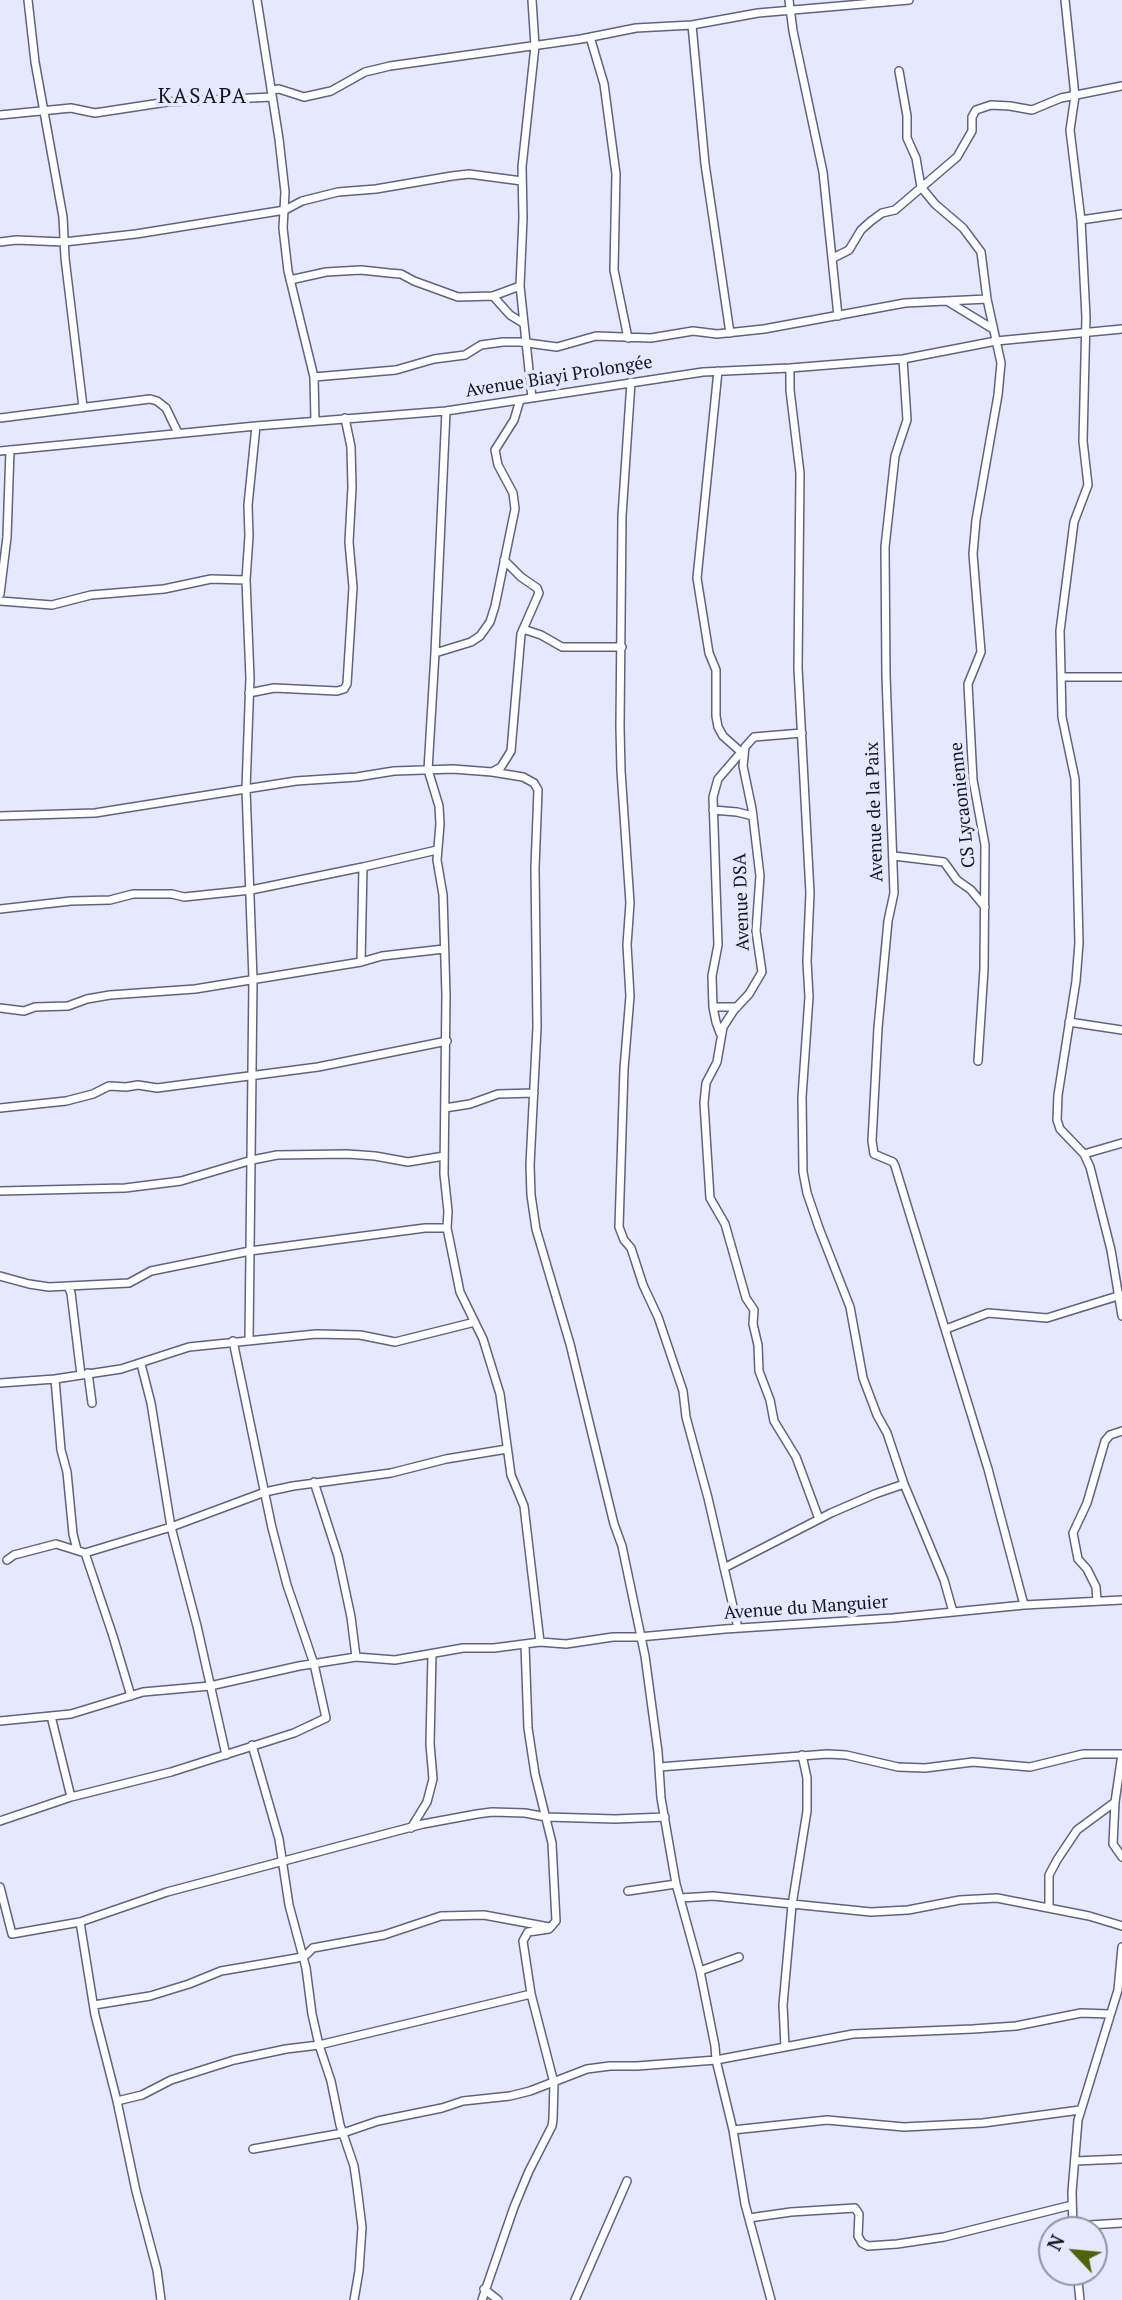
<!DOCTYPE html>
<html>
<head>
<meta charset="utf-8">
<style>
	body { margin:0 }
	#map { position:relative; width:1122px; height:2300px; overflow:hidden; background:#e6e9fe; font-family:"PT Serif",serif }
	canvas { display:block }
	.north { position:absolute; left:1038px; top:2216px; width:70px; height:70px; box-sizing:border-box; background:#e6e9fe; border:2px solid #9295a6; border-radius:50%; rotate:296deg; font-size:19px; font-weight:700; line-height:28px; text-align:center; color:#141621 }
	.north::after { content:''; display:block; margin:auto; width:24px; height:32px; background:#50630c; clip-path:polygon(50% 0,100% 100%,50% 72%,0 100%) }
</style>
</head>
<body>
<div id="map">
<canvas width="1122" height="2300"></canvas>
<div class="north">N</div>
</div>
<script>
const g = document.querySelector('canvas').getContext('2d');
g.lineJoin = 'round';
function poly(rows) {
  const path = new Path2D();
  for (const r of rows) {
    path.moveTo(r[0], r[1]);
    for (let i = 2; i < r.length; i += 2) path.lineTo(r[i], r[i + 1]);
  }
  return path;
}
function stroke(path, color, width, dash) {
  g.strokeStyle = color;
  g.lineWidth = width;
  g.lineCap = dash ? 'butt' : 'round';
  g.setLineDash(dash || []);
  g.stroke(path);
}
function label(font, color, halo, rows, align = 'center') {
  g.font = font + ' "PT Serif",serif';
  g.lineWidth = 7;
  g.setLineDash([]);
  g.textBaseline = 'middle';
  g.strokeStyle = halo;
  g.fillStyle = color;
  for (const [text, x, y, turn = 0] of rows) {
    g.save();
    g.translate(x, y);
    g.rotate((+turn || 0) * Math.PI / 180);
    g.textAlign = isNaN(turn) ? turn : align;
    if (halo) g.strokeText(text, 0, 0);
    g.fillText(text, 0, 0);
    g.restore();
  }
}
const minor = poly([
	[28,0,35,62,63,217,65,258,83,407],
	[257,0,279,139,285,192,283,228,288,271,314,377,315,421],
	[532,0,535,46,522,167,523,218,520,286,532,398],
	[789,0,793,31,823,172,838,316],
	[1065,0,1075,96,1070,130,1081,220,1086,317,1083,441,1088,485,1074,522,1060,631,1062,717,1075,779,1079,943,1076,981,1058,1095,1057,1120,1060,1129,1084,1154,1090,1167,1111,1250,1122,1316],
	[692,25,705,164,730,333],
	[590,37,604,84,616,174,614,270,628,338],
	[899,71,907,116,907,138,916,158,921,187,935,204,963,228,981,252,987,299,1001,363,998,395,976,520,973,554,981,652,968,684,973,780,985,845,984,969,978,1061],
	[271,90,279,89,304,97,331,91,365,72,390,66,581,39,636,28,692,25,758,13,909,0],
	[0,115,71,108,95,113,167,102,272,97],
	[1081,220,1122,214],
	[0,242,16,240,64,242,136,234,285,210,302,201,338,192,376,189,452,176,469,174,522,181],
	[833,258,849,250,861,230,871,221,882,213,895,210,957,157,972,131,972,117,976,110,991,105,1010,106,1032,110,1061,98,1122,86],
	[290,280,326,272,361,270,389,273,401,274,414,281,458,297,493,296,520,286],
	[493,296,510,315,523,323],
	[947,301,993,329],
	[903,359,907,420,895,456,885,547,886,676,894,893,888,921,878,1028,872,1141,874,1154,893,1162,895,1166,988,1469,1024,1605],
	[790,368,790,390,800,473,798,668,810,893,807,961,809,997,802,1097,803,1172,807,1193,819,1228,850,1307,863,1378,877,1415,887,1433,904,1484,944,1580,953,1612],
	[718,371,697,578,709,653,716,670,716,716,718,727,723,736,741,752],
	[314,377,396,370,434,359,465,355,481,345,503,342,520,342,557,347,596,336,651,338,693,331,717,334,764,329,905,303,987,299],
	[631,382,622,516,620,727,621,771,630,903,627,945,630,996,624,1069,619,1227,624,1240,631,1248,643,1285,658,1317,683,1391,686,1417,708,1498,738,1628],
	[520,400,514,420,495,450,498,465,513,493,515,509,495,606,490,622,480,636,471,642,435,653,428,770,439,806,440,824,437,860,443,895,446,995,444,1174,448,1211,447,1228,460,1292,483,1339,500,1394,511,1475,524,1506,540,1642],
	[0,418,150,399,157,401,166,408,178,433],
	[0,451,256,426,446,411,703,372,790,368,903,359,996,341,1122,329],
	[0,594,7,537,10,450],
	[0,601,52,605,91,595,164,589,211,579,246,580],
	[523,629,541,635,562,647,622,647],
	[435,653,446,411],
	[1061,677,1122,677],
	[249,693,274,688,337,691,344,689,347,684,353,587,349,542,352,487,351,447,345,418],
	[802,733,754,737,745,747,743,766,752,809,760,876,756,931,762,972,749,994,734,1010,723,1027,717,1062,706,1083,704,1103,710,1198,725,1224,746,1298,754,1310,753,1324,758,1345,759,1371,770,1400,774,1421,796,1457,819,1519],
	[492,772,523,777,534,783,538,790,535,868,537,1027,530,1165,531,1195,536,1229,570,1344,614,1524,622,1546,645,1656,658,1752,661,1798,676,1884,700,1971,715,2046,716,2060,733,2130,745,2204,771,2300],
	[713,810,737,812,753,816],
	[0,816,95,813,296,781,357,777,394,771,453,769,492,772,501,767,511,751,521,634,539,593,537,588,521,577,504,560],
	[894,856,944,862,957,880,971,890,985,907],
	[0,909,71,901,110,900,133,894,172,894,184,897,251,890,363,867,437,850],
	[361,962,363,867],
	[713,1007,737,1007],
	[0,1008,24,1011,35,1007,68,1006,87,999,110,995,195,989,361,962,382,956,444,949],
	[1069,1022,1122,1030],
	[720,1033,716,1022,713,1007,712,976,718,945,713,797,718,779,743,750],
	[0,1108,66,1101,93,1094,109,1086,126,1087,138,1085,157,1088,318,1067,447,1041],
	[445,1108,470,1104,498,1094,534,1093],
	[1084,1154,1122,1143],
	[0,1191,125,1188,181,1181,252,1160,277,1155,347,1154,375,1156,408,1162,444,1156],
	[0,1276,29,1284,49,1287,68,1286,71,1293,81,1375],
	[68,1286,129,1283,151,1271,250,1251,425,1228,447,1228],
	[946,1329,988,1313,1047,1318,1121,1295],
	[249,1341,253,979,246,789,250,678,246,580,249,536,248,505,256,426],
	[141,1364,151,1403,171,1527,197,1626,226,1755],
	[88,1373,92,1403],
	[55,1379,61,1450,67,1472,73,1534,77,1550],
	[0,1383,55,1379,121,1369,189,1347,316,1334,360,1335,395,1342,475,1322],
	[85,1553,113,1636,131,1696],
	[7,1560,14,1555,56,1544,85,1553,171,1527,265,1492,293,1486,391,1473,446,1459,507,1449],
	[724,1568,831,1513,875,1494,904,1484],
	[1097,1601,1096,1587,1087,1569,1078,1559,1073,1533,1087,1503,1105,1441,1110,1435,1122,1431],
	[356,1657,395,1660,463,1648,494,1648,540,1642,566,1644,613,1637,639,1637,725,1629,893,1618,1024,1605,1122,1600],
	[51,1716,71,1797,171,1772,294,1733,326,1718,314,1664,287,1585,272,1528,233,1341],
	[0,1721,71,1714,143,1692,210,1686,299,1666,356,1657,351,1617,338,1556,314,1482],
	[659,1767,827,1754,846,1755,898,1767,925,1768,973,1762,1030,1767,1083,1754,1122,1754],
	[1115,1802,1113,1844,1122,1857],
	[0,1821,71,1797],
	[411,1828,427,1802,433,1779,430,1744,432,1654],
	[0,1887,12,1934,80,1922,167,1892,423,1824,477,1814,492,1812,525,1813,546,1817,615,1819,665,1817],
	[628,1891,676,1884],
	[680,1898,713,1896,871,1912,908,1910,960,1900,997,1898,1089,1916,1122,1926],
	[1049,1908,1049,1875,1057,1860,1077,1830,1115,1802,1122,1754],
	[80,1922,95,2015,117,2101,136,2191,157,2270,161,2300],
	[700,1971,739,1957],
	[94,2005,150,1996,189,1984,221,1971,297,1958,306,1955,313,1948,384,1935,441,1916,484,1915,549,1927],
	[785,2047,853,2034,973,2029,1016,2026,1081,2013,1109,2014],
	[117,2101,142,2095,171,2080,234,2060,286,2049,319,2045,312,2014,306,1968,289,1905,279,1839,252,1745],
	[733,2130,827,2120,904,2127,983,2123,1080,2110],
	[253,2149,343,2133,378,2121,442,2108,463,2101,510,2096,530,2091,587,2069,610,2066,637,2066,716,2060,785,2047,783,2005,792,1905,807,1811,807,1778,802,1755],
	[1075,2161,1122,2159],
	[749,2218,791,2212,855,2208,859,2214,858,2236,862,2243,868,2246,897,2244,944,2237,1072,2205],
	[1073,2226,1122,2223],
	[1073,2230,1072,2192,1078,2120,1118,1990,1122,1947],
	[1077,2272,1080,2300],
	[484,2289,498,2300],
	[354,2300,359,2271,362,2227,357,2187,354,2166,340,2125,331,2081,319,2045,531,1994],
	[482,2300,514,2207,529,2171,552,2126,553,2119,554,2083,531,1994,523,1941,528,1932,549,1929,556,1921,552,1843,535,1774,528,1728,525,1645],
	[575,2300,627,2181]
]);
const streetNames = [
	["Avenue Biayi Prolongée",559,377,-9],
	["CS Lycaonienne",963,805,-96],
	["Avenue de la Paix",875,812,-92],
	["Avenue DSA",742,902,-92],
	["Avenue du Manguier",806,1608,-4]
];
const quarterNames = [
	["KASAPA",203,97]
];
stroke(minor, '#5f6380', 10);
stroke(minor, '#fff', 7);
label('18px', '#141621', '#e6e9fe', streetNames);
g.letterSpacing = '2px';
label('21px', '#141621', '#e6e9fe', quarterNames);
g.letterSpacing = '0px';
</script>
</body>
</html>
